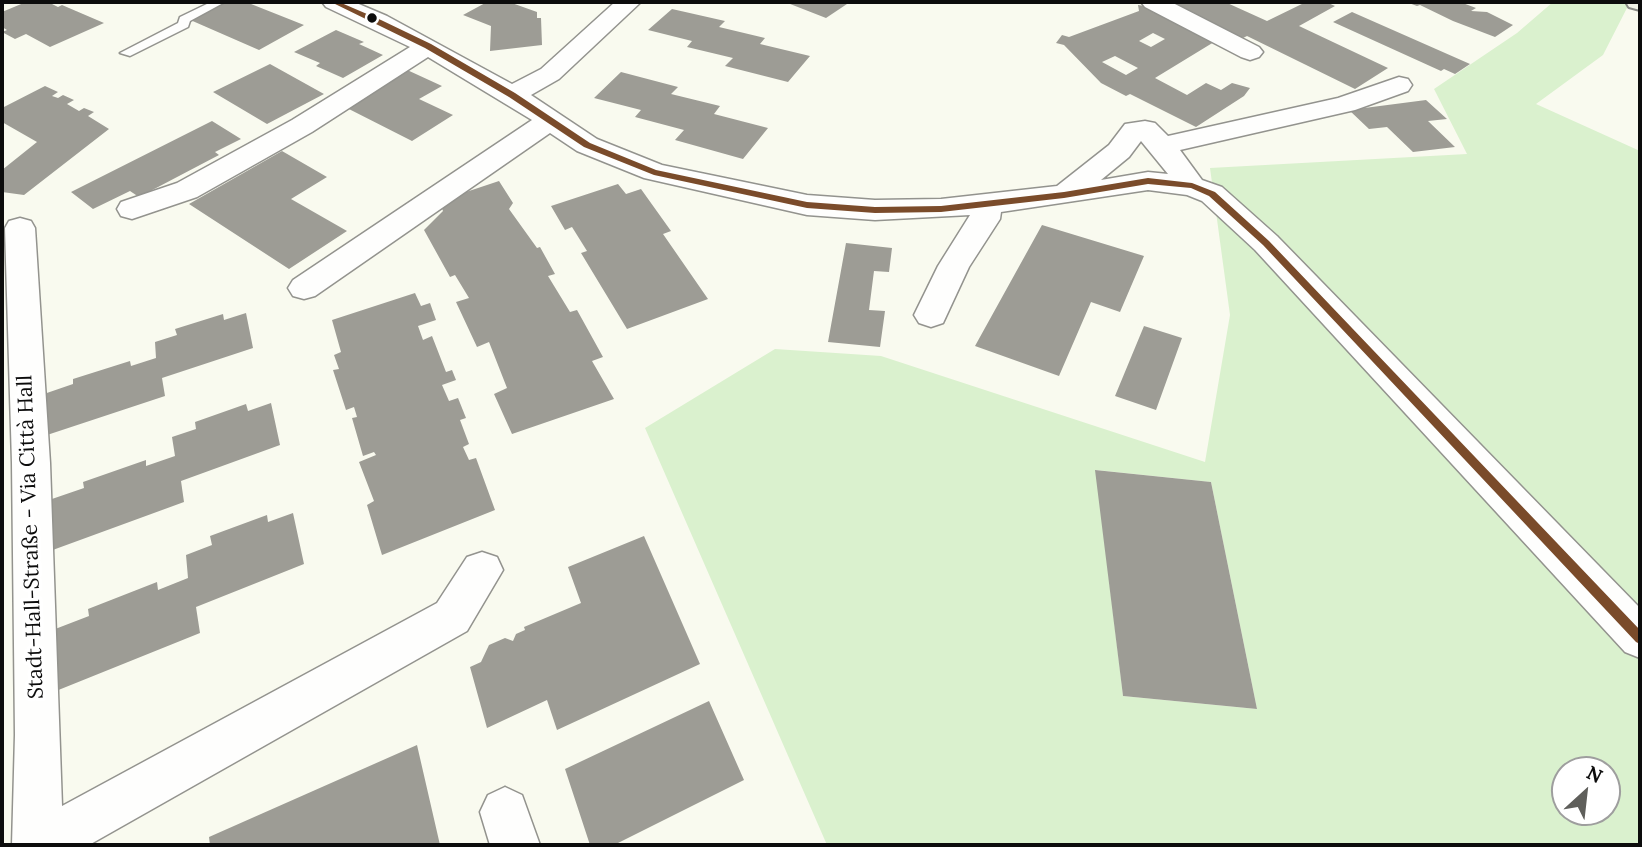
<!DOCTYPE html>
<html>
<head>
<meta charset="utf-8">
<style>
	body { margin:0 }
	#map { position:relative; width:1642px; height:847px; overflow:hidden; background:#f9faef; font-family:Lora,serif }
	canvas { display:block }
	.frame { position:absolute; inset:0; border:4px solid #0c0c0c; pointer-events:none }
	.north { position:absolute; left:1551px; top:756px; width:70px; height:70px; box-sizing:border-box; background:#fff; border:2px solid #9e9e9e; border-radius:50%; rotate:27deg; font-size:19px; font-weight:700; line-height:28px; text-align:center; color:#0c0c0c }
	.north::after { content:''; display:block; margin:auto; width:24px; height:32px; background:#5f5f5b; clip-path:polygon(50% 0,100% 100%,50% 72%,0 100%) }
</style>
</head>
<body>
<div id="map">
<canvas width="1642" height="847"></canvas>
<div class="frame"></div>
<div class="north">N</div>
</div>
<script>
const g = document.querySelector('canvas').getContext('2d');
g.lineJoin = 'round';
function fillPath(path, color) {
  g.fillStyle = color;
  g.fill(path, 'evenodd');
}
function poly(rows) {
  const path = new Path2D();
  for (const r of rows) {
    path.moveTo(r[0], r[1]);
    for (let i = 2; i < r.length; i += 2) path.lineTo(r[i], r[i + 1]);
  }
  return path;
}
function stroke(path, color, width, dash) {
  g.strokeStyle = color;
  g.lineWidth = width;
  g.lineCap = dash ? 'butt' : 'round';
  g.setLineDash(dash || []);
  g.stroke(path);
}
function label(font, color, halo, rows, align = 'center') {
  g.font = font + ' Lora,serif';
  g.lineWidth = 7;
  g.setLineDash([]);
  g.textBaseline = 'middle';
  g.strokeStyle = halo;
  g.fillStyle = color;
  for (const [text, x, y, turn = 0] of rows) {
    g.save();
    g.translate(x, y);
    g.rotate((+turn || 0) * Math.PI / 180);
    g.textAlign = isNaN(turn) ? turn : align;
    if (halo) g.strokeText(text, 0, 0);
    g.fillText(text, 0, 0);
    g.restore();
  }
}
const green = poly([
	[1553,2,1622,2,1629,4,1603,55,1536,104,1640,151,1640,845,827,845,645,428,775,349,881,356,1205,462,1230,315,1210,168,1467,154,1434,89,1517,33],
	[1096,470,1211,482,1257,709,1123,696],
	[1565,770,1607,770,1607,812,1565,812]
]);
const building = poly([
	[26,2,48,2,58,7,62,5,104,23,50,47,26,34,15,39,2,32,7,30,2,27,2,12],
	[224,2,246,2,304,25,259,50,188,19],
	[487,2,509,2,537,12,537,18,541,18,542,45,490,51,491,26,463,15],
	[785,2,850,2,826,18],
	[1165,2,1225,2,1267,21,1306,2,1326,2,1335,6,1299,26,1388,68,1355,89,1247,36,1243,38],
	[1406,2,1460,2,1476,8,1471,11,1487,12,1513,25,1495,37,1453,21,1420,5,1417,6],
	[1138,5,1152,7,1153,12,1214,42,1155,78,1187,95,1206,83,1221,90,1232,83,1250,88,1244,96,1196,127,1130,94,1126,96,1101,83,1064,45,1056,43,1062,35,1069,37,1139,11],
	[1153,33,1165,39,1151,47,1139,41],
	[1115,56,1138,68,1126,75,1102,62],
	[672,9,725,21,719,27,765,38,760,44,810,56,788,82,725,66,733,58,687,47,692,41,648,30],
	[1352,12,1470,64,1455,74,1444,69,1441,71,1333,22],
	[336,30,364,42,359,44,383,55,343,78,316,66,320,63,294,52],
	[270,64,324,94,267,124,213,92],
	[405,69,442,86,419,99,453,115,412,141,341,105],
	[621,72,678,87,671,94,720,106,714,114,768,128,743,159,675,140,684,130,635,117,641,110,594,98],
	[45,86,58,92,52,96,58,98,63,95,74,100,67,104,79,111,84,108,94,112,88,116,109,129,24,195,2,192,2,170,37,142,2,122,2,108],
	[1426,100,1447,119,1428,121,1455,147,1413,152,1387,127,1369,129,1349,110],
	[212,121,241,139,215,152,219,155,139,197,130,191,93,209,71,192],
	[282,151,327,177,291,199,347,231,289,269,189,204],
	[499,181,513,203,509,209,537,248,540,247,555,274,548,276,570,312,577,310,603,357,592,361,614,399,512,434,494,394,507,388,489,342,477,347,456,302,469,298,455,275,450,277,424,230,443,211,439,201],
	[618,184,626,194,641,189,671,231,663,234,708,299,627,329,581,253,587,251,572,227,565,230,551,206],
	[1042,225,1144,256,1120,312,1091,302,1059,376,975,346],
	[846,243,892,248,889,272,874,271,869,310,885,311,880,347,828,342],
	[415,293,421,306,430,303,436,320,418,326,423,340,432,336,446,372,452,370,456,380,442,385,449,401,458,398,466,418,460,420,469,444,463,447,469,460,476,458,495,510,382,555,367,505,374,501,359,462,376,455,374,452,363,456,352,418,357,417,354,407,346,410,333,370,339,369,334,355,341,352,332,320],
	[246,313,253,348,162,378,165,396,41,437,41,395,73,384,73,379,130,361,131,366,156,358,155,342,177,335,175,329,223,314,224,320],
	[1144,326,1182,338,1156,410,1115,396],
	[271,403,280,445,181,481,184,502,50,551,49,500,84,488,83,482,146,460,146,466,175,456,172,437,196,429,195,422,246,404,248,411],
	[1095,470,1211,482,1257,709,1123,696],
	[293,513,304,564,196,607,200,633,51,693,50,631,89,616,88,609,157,582,158,590,188,578,186,555,212,545,210,536,267,515,268,522],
	[644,536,700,664,557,730,547,700,487,728,470,667,481,662,489,645,505,638,513,641,516,634,525,630,524,627,581,603,568,567],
	[709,701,744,780,614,845,590,845,565,769],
	[417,745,440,845,210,845,209,837]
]);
const lane = poly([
	[211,2,225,2,190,21,188,27,130,56,120,53,178,23,180,17,211,2]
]);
const street = poly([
	[322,2,354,2,387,16,512,84,541,69,615,2,641,2,559,79,531,95,597,139,662,165,807,195,875,200,941,199,1057,186,1109,145,1125,124,1145,121,1155,123,1168,136,1338,98,1399,77,1408,79,1412,85,1408,91,1355,110,1180,150,1202,180,1222,187,1277,236,1640,608,1640,658,1625,652,1255,250,1202,201,1187,195,1148,190,1001,212,1000,219,969,267,943,323,931,327,919,323,914,315,938,266,970,215,875,220,807,215,644,178,577,151,550,133,315,296,304,299,293,296,288,288,293,280,532,120,428,57,312,132,197,197,132,219,121,216,117,209,121,202,177,183,292,120,410,47,326,7,322,2],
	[1141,141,1168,174,1148,172,1101,180,1129,157,1141,141],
	[1141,2,1171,2,1259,47,1263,52,1259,57,1250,60,1241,57,1145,7,1141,2],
	[20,218,31,221,35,228,50,463,62,806,437,603,467,557,482,552,497,557,503,570,467,631,89,845,12,845,15,735,12,463,5,228,9,221,20,218],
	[505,787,522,795,540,845,490,845,480,812,488,795,505,787]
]);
const secondary = poly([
	[1626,2,1640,2,1640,10,1629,7,1626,2]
]);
const bus1 = poly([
	[331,2,339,2,381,20,431,44,515,93,590,143,656,170,807,202,875,207,941,206,1064,192,1148,178,1192,183,1215,192,1269,241,1640,630,1640,644,1636,642,1263,245,1209,196,1191,188,1148,184,1064,198,941,212,875,213,807,208,654,175,584,147,509,97,425,48,331,2]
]);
const markers = [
	[372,18,6,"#0c0c0c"]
];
const streetNames = [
	["Stadt-Hall-Straße - Via Città Hall",31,537,-92]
];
fillPath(green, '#daf1ce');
fillPath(building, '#9d9c95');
stroke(lane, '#93938e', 3);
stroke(street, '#93938e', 3);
stroke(secondary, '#898a85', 4);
fillPath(lane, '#fefefd');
fillPath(street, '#fefefd');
fillPath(secondary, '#f2f4e8');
fillPath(bus1, '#7a4b2a');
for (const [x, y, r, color] of markers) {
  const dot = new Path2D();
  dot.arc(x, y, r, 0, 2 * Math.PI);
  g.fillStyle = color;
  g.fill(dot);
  stroke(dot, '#fff', 2.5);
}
label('21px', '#0c0c0c', '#fff', streetNames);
</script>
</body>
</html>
